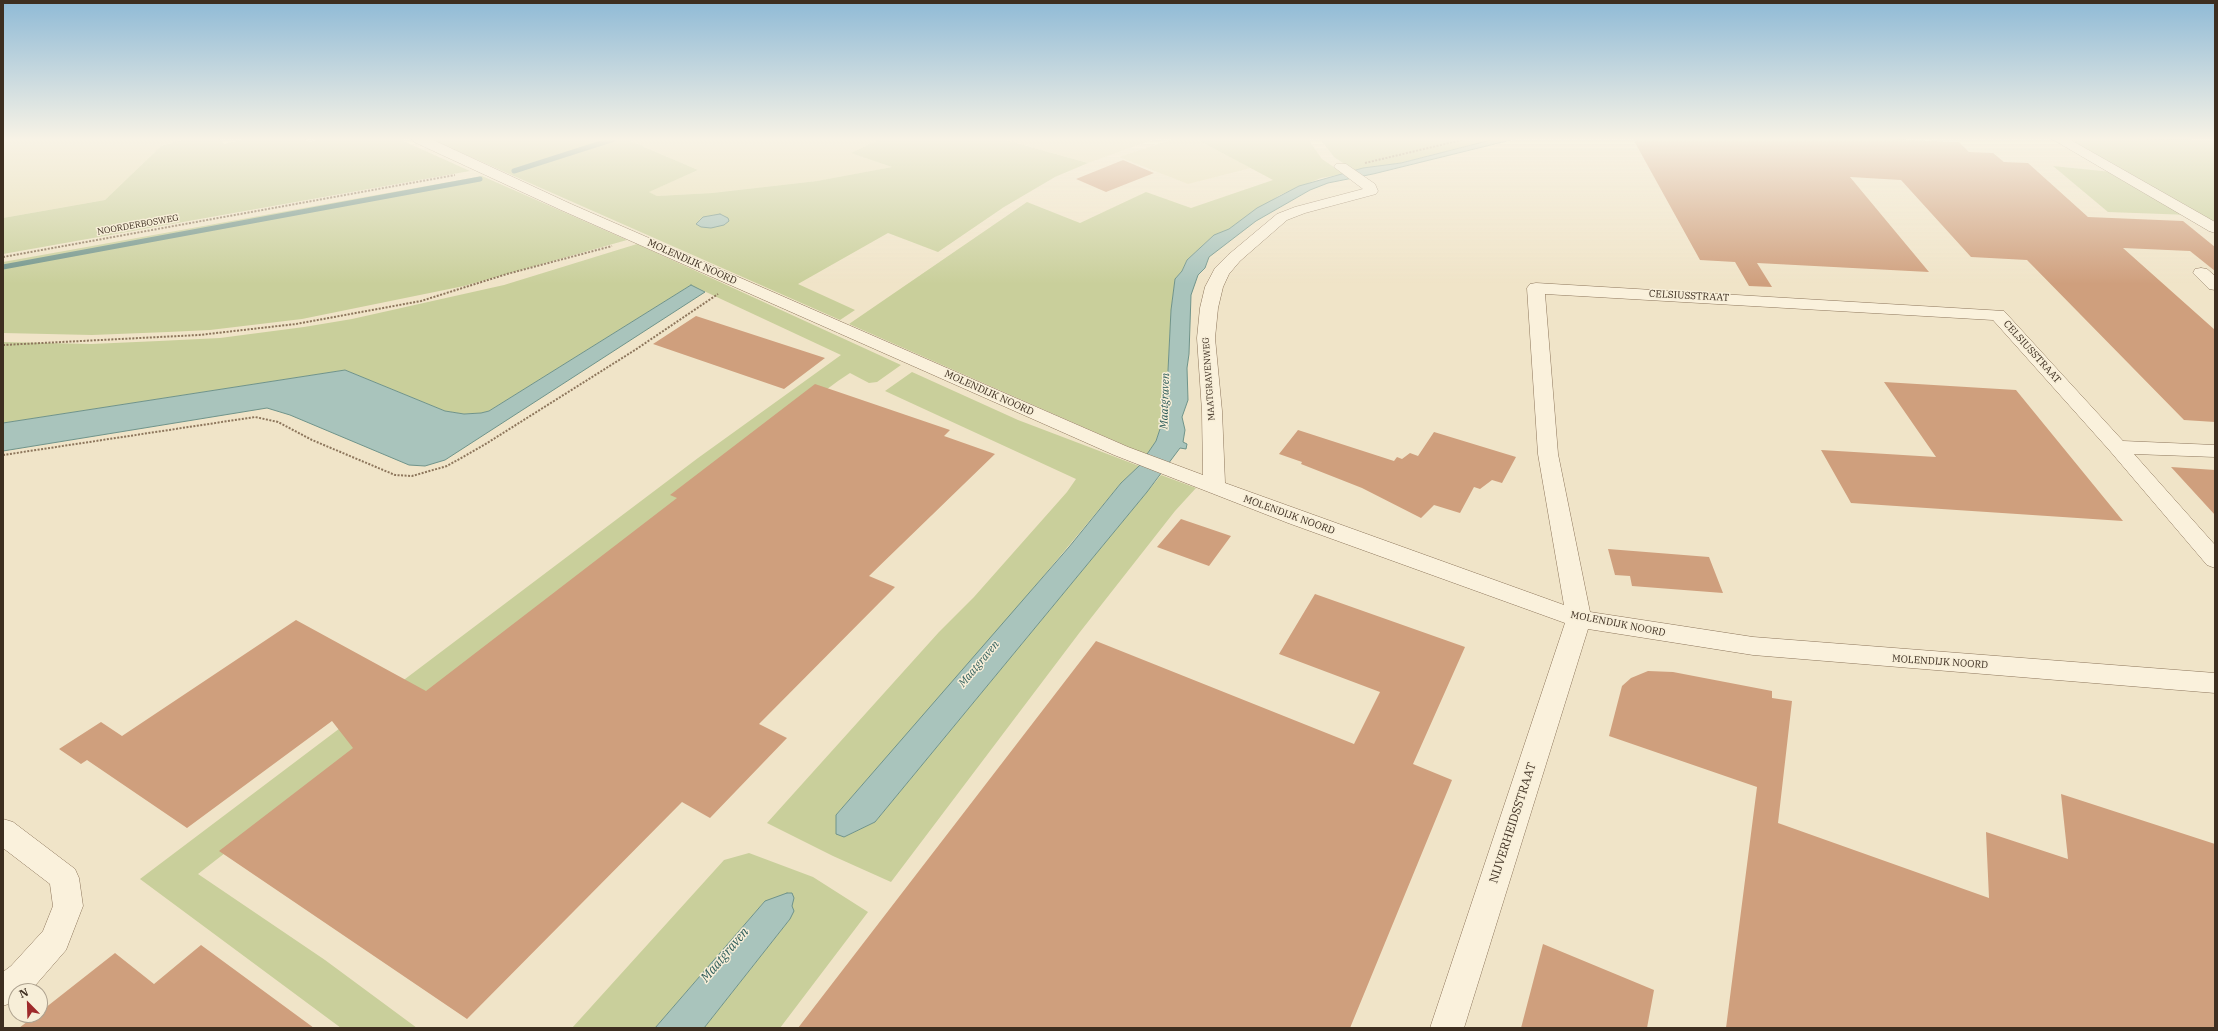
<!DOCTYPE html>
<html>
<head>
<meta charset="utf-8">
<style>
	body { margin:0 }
	#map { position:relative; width:2218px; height:1031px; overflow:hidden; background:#f0e4c8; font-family:"IBM Plex Serif",serif }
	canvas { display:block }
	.frame { position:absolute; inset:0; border:4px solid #3d2e20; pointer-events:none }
	.north { position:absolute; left:8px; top:983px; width:40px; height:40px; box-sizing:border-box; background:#f7eed8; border:1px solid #ada18e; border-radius:50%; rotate:337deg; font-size:11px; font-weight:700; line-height:16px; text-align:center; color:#3d2e20 }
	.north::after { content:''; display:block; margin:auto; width:14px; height:18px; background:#9e2a2b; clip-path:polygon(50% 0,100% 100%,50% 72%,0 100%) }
</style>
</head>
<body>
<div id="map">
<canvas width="2218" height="1031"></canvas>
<div class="frame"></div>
<div class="north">N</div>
</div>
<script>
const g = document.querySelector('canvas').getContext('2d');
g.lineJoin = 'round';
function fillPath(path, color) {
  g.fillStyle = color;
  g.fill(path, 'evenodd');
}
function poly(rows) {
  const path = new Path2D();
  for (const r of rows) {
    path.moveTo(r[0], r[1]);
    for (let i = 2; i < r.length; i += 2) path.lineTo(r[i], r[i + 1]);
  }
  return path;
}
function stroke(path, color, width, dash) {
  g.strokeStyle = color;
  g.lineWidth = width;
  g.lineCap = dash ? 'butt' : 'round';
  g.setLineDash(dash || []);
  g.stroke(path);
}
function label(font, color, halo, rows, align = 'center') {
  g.font = font + ' "IBM Plex Serif",serif';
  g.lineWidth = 3;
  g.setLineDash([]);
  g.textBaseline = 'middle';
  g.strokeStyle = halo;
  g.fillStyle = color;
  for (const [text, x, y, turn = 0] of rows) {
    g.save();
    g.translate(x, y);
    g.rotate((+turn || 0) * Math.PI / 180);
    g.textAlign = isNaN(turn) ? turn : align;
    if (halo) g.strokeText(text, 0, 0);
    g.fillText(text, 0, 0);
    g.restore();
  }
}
const farmland = poly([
	[3,139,186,139,161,146,105,200,3,218],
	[626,139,880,139,852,153,893,167,818,181,712,193,657,196,648,192,698,170],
	[1002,139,1155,139,1088,163],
	[1173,139,1196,139,1251,168,1188,184,1119,157]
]);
const green = poly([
	[186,139,219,139,224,144,245,139,304,139,310,142,318,139,399,139,470,171,3,254,3,218,105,200,161,146],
	[430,139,626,139,698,170,649,192,657,196,712,193,817,181,892,167,851,153,880,139,1002,139,1088,163,1055,177,1004,207,938,252,888,233,798,284,855,310,840,320],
	[713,215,726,224,711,228,701,227,699,220],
	[1196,139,1308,139,1322,159,1344,174,1321,178,1280,195,1229,229,1214,235,1187,260,1182,271,1175,279,1171,310,1166,411,1156,441,1147,455,849,324,1027,202,1080,223,1146,192,1191,208,1273,180],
	[1320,139,1495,139,1401,163,1355,171,1334,157],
	[2070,139,2215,140,2215,222,2086,149],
	[2053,166,2112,172,2190,215,2108,212],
	[482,176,627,240,464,286,302,319,210,330,168,332,92,335,3,333,3,262],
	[637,244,901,365,877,382,869,383,850,373,838,381,695,487,198,874,325,960,417,1028,341,1028,140,879,698,458,841,355,691,285,489,411,481,413,464,414,445,411,345,370,3,423,3,342,91,344,159,341,220,338,304,327,352,319,504,285],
	[912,372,1018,420,1139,466,1121,483,1006,621,836,815,836,833,844,837,875,822,1161,475,1196,488,1175,511,1080,632,891,882,833,856,767,823,939,632,974,597,1067,492,1076,479,885,391],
	[749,853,813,877,868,912,780,1028,704,1028,790,919,765,901,655,1028,572,1028,724,860]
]);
const water = poly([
	[1495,139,1515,139,1373,174,1328,183,1310,190,1256,221,1209,257,1205,268,1198,275,1191,295,1189,354,1187,368,1188,400,1182,417,1185,430,1183,442,1187,444,1186,449,1180,448,1147,492,875,822,844,837,836,834,836,815,1069,547,1121,483,1139,466,1156,441,1166,411,1171,310,1175,279,1182,271,1187,260,1214,235,1229,229,1257,208,1299,186,1363,168,1401,163,1495,139],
	[720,214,728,218,729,221,724,225,711,228,701,227,696,224,703,217,720,214],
	[691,285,705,292,445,460,425,466,409,465,290,415,267,408,3,451,3,423,345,370,445,411,464,414,481,413,489,411,691,285],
	[787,893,792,893,794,898,792,906,794,911,790,919,704,1028,655,1028,765,901,787,893]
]);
const stream = poly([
	[514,171,614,139],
	[3,267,480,179]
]);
const building = poly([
	[1633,139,1885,139,1959,142,1969,152,1993,153,2004,162,2028,163,2088,217,2183,221,2215,247,2215,271,2190,251,2123,248,2215,330,2215,422,2184,420,2027,260,1971,257,1901,180,1850,177,1929,272,1757,263,1772,287,1749,286,1735,262,1700,260],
	[1123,160,1154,173,1106,192,1076,179],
	[696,316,825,358,784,389,653,344],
	[1884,382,2016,390,2123,521,1851,503,1821,450,1936,457],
	[815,384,950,430,944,436,995,454,869,576,895,587,759,724,787,738,710,818,682,802,467,1019,219,851,353,748,332,721,187,828,87,760,81,764,59,749,101,722,122,736,296,620,426,691,677,498,670,495],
	[1298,430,1394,461,1397,457,1402,459,1410,453,1418,456,1434,432,1516,457,1502,483,1492,480,1480,489,1474,487,1460,513,1434,505,1421,518,1362,488,1301,464,1302,462,1279,454],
	[2171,467,2215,470,2215,515],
	[1181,519,1231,536,1209,566,1157,547],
	[1608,549,1709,557,1723,593,1632,586,1630,576,1615,575],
	[1315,594,1465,647,1413,764,1452,780,1350,1028,798,1028,1096,641,1354,744,1380,692,1279,654],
	[1648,671,1673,672,1772,691,1772,698,1792,701,1778,823,1989,898,1986,832,2068,859,2061,794,2215,844,2215,1028,1726,1028,1757,787,1609,736,1622,686,1631,678],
	[1543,944,1654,990,1647,1028,1521,1028],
	[201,945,314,1028,19,1028,36,1015,40,1015,40,1012,115,953,154,984]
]);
const path = poly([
	[1365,163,1466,139],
	[3,257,455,175],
	[3,345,199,335,296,324,421,301,507,274,612,246],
	[3,455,255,417,278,422,312,440,395,475,412,476,447,466,484,445,635,350,718,294]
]);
const minor = poly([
	[412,139,431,139,571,204,1128,447,1203,475,1202,411,1197,338,1200,308,1205,287,1215,268,1228,255,1277,214,1295,207,1363,189,1334,167,1336,164,1346,164,1375,184,1378,191,1376,194,1305,213,1287,220,1240,261,1229,274,1223,287,1218,308,1215,338,1222,411,1225,483,1564,605,1538,454,1527,288,1530,284,1536,283,2004,311,2123,441,2215,445,2215,457,2134,454,2215,545,2215,568,2207,565,2110,451,1993,320,1545,294,1558,454,1590,612,1753,637,2215,673,2215,693,1753,655,1588,629,1464,1028,1430,1028,1565,623,1288,523,1114,455,561,210,414,142,412,139],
	[2052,139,2069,139,2215,222,2215,233,2209,231,2052,139],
	[2201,268,2207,269,2215,276,2215,290,2209,289,2193,273,2195,269,2201,268],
	[3,819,13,822,75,869,79,878,83,906,66,950,33,988,29,991,16,991,16,1001,3,1006,3,972,11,966,43,931,53,906,50,884,3,848,3,819]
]);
const farStreetnames = [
	["NOORDERBOSWEG",138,225,-10],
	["MAATGRAVENWEG",1209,379,-94]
];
const streetNames = [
	["MOLENDIJK NOORD",692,262,24],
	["CELSIUSSTRAAT",1689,296,3],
	["CELSIUSSTRAAT",2032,352,48],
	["MOLENDIJK NOORD",989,393,24],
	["MOLENDIJK NOORD",1289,515,20],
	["MOLENDIJK NOORD",1618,624,11],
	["MOLENDIJK NOORD",1940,662,4]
];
const waterNames = [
	["Maatgraven",1165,401,-88],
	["Maatgraven",979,664,-50]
];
const nearStreetnames = [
	["NIJVERHEIDSSTRAAT",1513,823,-72]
];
const nearWaternames = [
	["Maatgraven",725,955,-50]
];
fillPath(farmland, '#e6deb5');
fillPath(green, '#c9cf9b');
fillPath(water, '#a9c4bc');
stroke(water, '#6f938a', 1);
stroke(stream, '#6f938a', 5);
fillPath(building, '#cf9f7d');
stroke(minor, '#8d765c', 1);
stroke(path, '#8d765c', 2, [2, 1.5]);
fillPath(minor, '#faf1dc');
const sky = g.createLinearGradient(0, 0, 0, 284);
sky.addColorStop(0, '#8fbad6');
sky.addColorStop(0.49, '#f8f3e6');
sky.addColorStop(1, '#f8f3e600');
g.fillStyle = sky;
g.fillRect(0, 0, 2218, 284);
label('9px', '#3d2e20', '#f7eed8', farStreetnames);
label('10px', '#3d2e20', '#f7eed8', streetNames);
label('italic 11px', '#2f5d5a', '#f7eed8', waterNames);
label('12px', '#3d2e20', '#f7eed8', nearStreetnames);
label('italic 13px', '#2f5d5a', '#f7eed8', nearWaternames);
</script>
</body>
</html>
